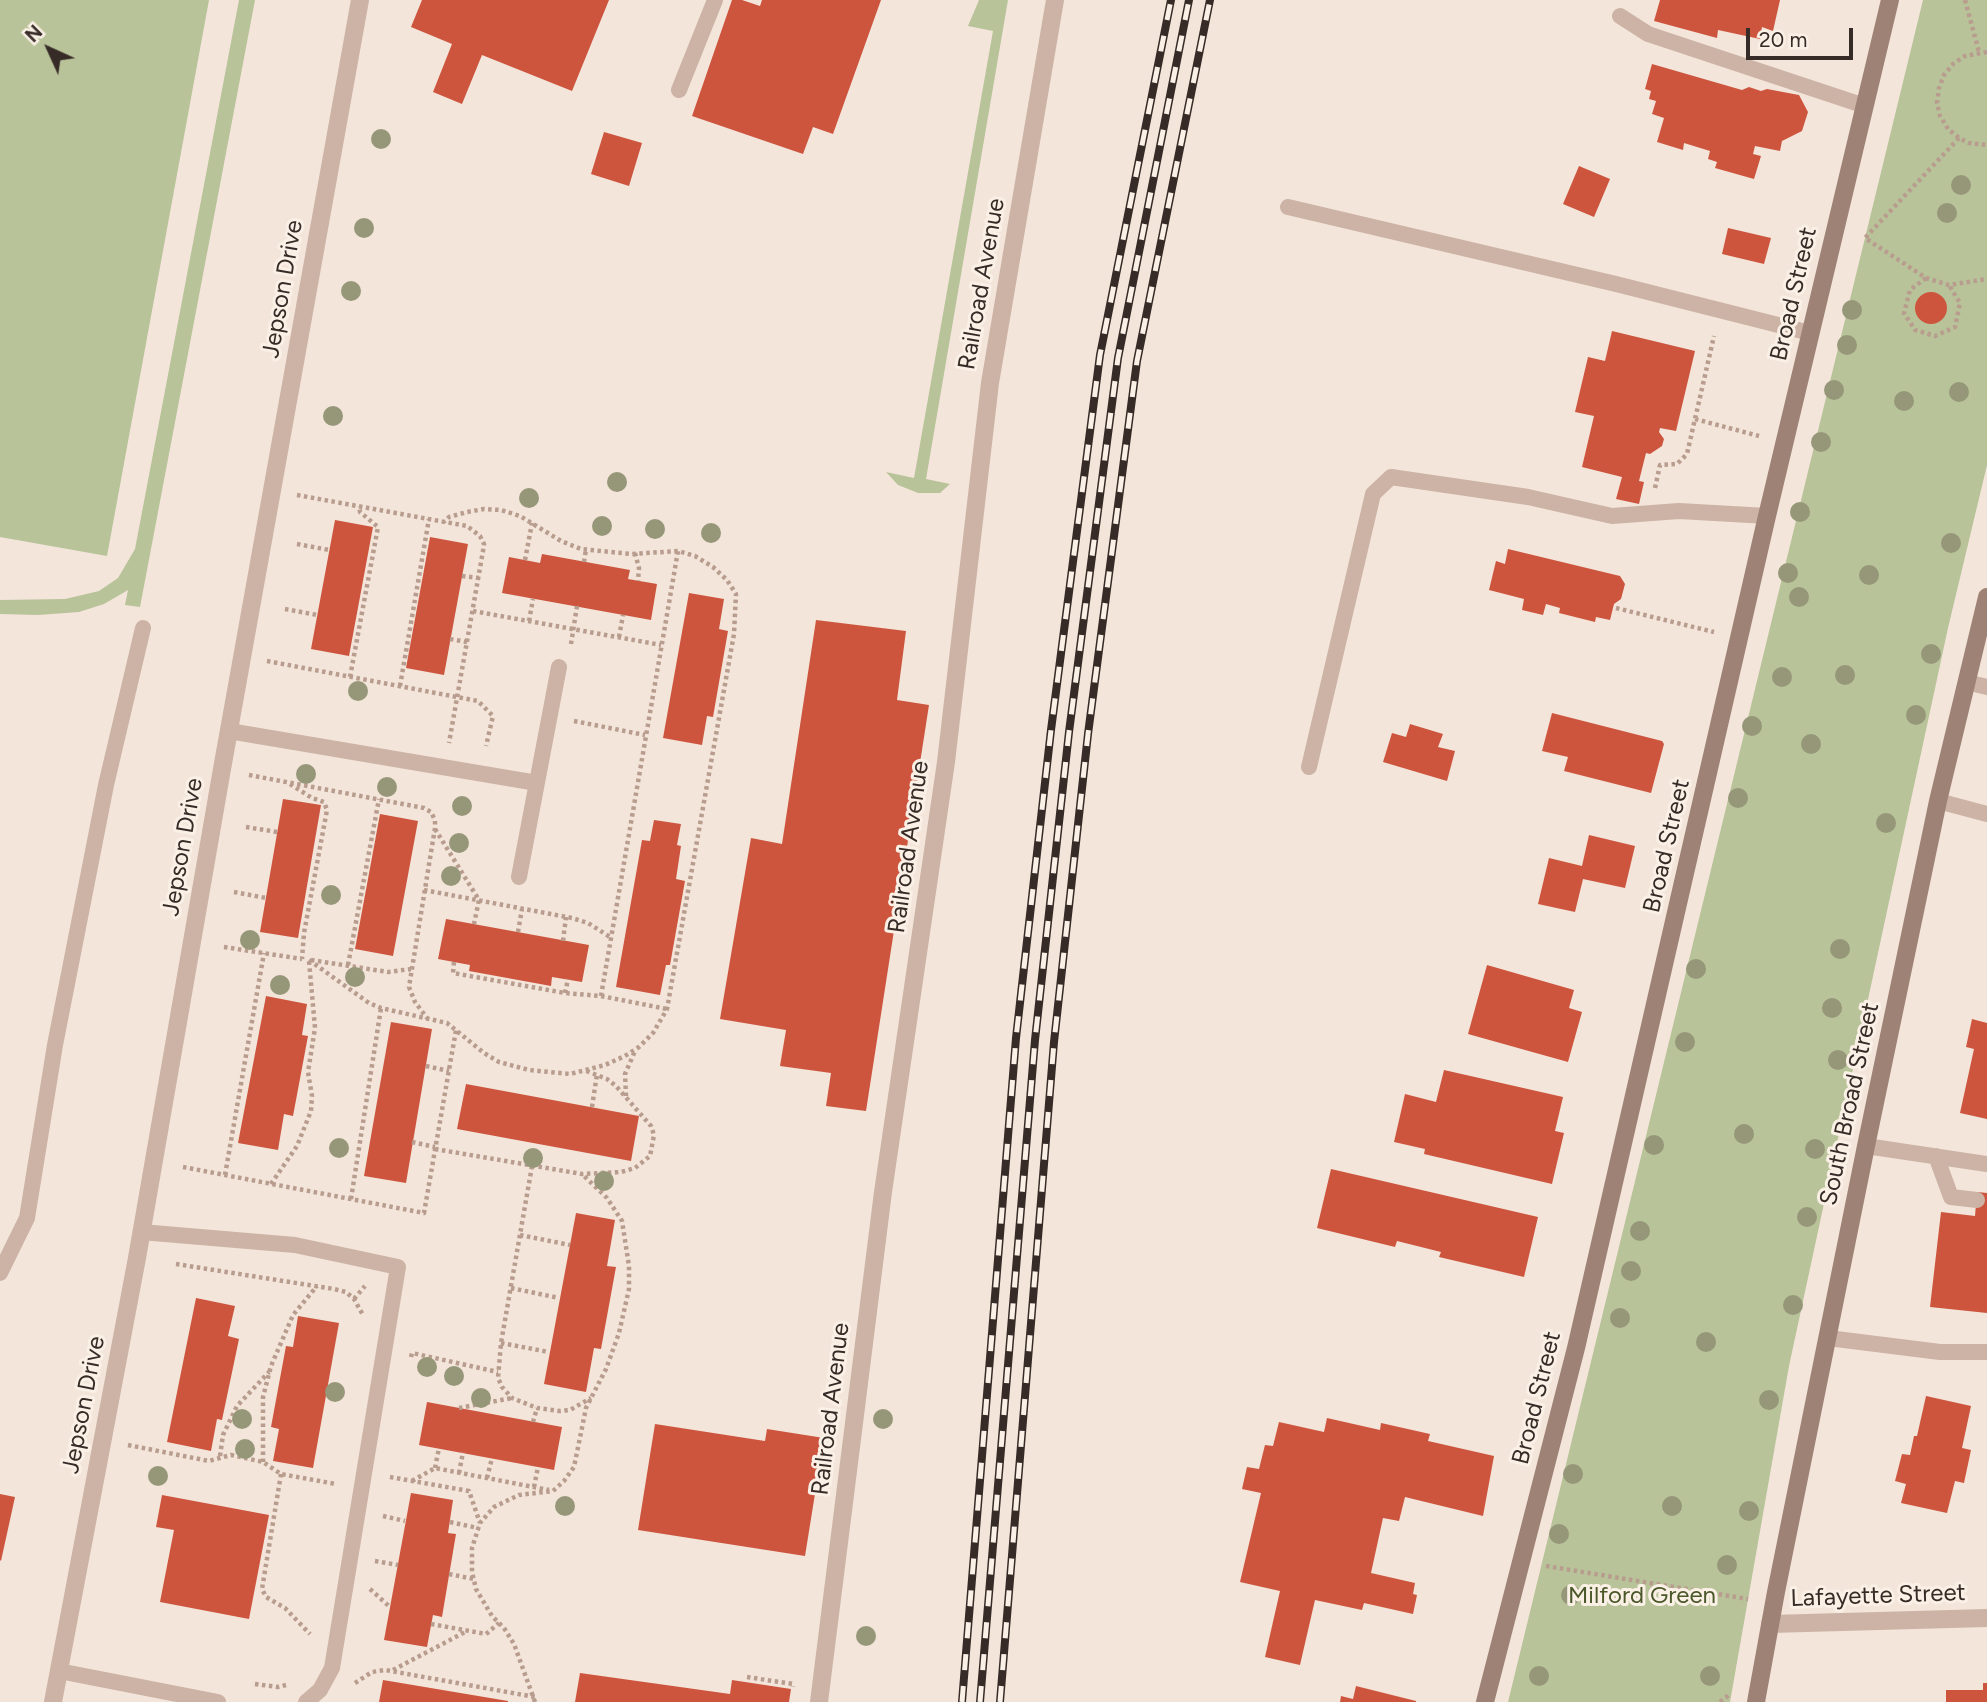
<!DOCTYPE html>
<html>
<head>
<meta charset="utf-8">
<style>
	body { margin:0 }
	#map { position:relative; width:1987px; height:1702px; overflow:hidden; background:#f3e5da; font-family:Figtree,sans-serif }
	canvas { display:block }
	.north { position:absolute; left:14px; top:14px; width:70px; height:70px; -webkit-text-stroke:5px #faf0e6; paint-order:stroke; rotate:315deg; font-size:19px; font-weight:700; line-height:28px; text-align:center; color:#372b27 }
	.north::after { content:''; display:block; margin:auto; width:24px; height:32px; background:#372b27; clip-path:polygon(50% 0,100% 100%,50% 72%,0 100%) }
	.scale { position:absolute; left:1746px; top:28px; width:107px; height:32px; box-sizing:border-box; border:4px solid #372b27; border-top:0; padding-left:9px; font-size:21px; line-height:24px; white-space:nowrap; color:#372b27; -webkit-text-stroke:5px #faf0e6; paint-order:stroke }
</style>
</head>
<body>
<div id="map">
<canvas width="1987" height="1702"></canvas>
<div class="north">N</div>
<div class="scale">20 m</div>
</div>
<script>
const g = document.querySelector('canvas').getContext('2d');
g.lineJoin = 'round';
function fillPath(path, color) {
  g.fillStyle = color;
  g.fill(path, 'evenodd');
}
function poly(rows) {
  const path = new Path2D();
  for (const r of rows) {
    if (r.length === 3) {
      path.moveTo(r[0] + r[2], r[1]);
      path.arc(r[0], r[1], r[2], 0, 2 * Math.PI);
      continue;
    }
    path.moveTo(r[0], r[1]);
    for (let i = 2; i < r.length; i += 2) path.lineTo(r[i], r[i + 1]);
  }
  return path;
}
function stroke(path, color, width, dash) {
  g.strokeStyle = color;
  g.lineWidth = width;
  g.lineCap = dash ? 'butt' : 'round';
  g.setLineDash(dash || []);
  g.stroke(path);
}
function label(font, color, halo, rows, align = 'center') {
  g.font = font + ' Figtree,sans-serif';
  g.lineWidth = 6;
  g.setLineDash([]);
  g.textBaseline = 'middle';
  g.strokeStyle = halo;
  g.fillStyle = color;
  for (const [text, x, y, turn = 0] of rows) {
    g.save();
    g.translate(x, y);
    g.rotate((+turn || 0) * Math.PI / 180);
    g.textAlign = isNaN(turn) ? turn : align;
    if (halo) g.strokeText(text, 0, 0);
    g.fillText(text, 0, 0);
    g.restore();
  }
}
const green = poly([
	[0,0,209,0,107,556,0,537],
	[239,0,255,0,140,607,125,605,128,590,104,604,79,612,38,615,0,614,0,600,65,599,99,591,118,578,135,549],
	[979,0,1008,0,926,479,950,484,940,493,918,493,898,485,886,472,914,478,993,31,968,26],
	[1923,0,1987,0,1987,465,1948,628,1789,1366,1730,1702,1508,1702]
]);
const building = poly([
	[422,0,609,0,572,91,482,55,462,104,433,92,452,44,411,27],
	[732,0,742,0,760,6,762,0,881,0,833,134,813,127,803,154,692,116],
	[1660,0,1780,0,1773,31,1762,27,1760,39,1718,30,1717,38,1654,21],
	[1652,64,1742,90,1749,87,1761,91,1767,89,1799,95,1808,112,1802,131,1782,141,1780,151,1755,146,1753,154,1761,156,1754,179,1715,168,1717,162,1708,159,1710,151,1684,143,1683,150,1657,142,1664,118,1652,114,1656,101,1649,99,1651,91,1645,89],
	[604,132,642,143,629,186,591,174],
	[1579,166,1610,179,1594,217,1563,204],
	[1728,228,1771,238,1764,264,1722,254],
	[1931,308,16],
	[1612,331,1695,351,1676,431,1660,428,1659,432,1664,439,1662,446,1650,454,1646,453,1639,481,1644,482,1639,504,1616,499,1622,477,1582,467,1594,416,1575,412,1588,357,1605,361],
	[335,520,373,527,349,656,311,649],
	[430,537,468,544,444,675,406,668],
	[1508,549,1620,576,1625,584,1621,599,1614,604,1610,620,1596,617,1595,622,1559,613,1560,608,1546,604,1543,615,1522,610,1524,599,1489,590,1496,561,1505,564],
	[542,554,630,570,628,579,657,584,651,620,502,593,509,557,540,563],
	[689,593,724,599,719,629,728,631,713,717,707,716,702,745,663,738],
	[816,620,906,631,897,700,929,705,866,1111,826,1106,831,1073,780,1066,786,1030,720,1019,751,838,782,844],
	[1552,713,1662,741,1664,744,1651,793,1564,771,1568,757,1542,751],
	[1410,724,1443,734,1438,747,1455,751,1447,781,1383,762,1392,733,1406,737],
	[283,799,321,805,298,938,260,932],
	[380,814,418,821,393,956,355,949],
	[654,820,681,824,677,845,681,846,676,879,685,881,670,965,666,965,660,995,616,987,642,840,650,841],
	[1589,835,1635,846,1625,888,1583,879,1575,912,1538,904,1549,858,1582,866],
	[446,919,589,945,582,982,552,977,551,986,469,971,470,965,438,959],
	[1487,965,1574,990,1569,1008,1582,1012,1568,1062,1468,1034],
	[266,996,307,1004,302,1035,308,1036,293,1116,284,1114,278,1150,238,1143],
	[1972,1019,1987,1023,1987,1119,1960,1113,1974,1049,1966,1047],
	[391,1022,432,1029,406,1183,364,1176],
	[1444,1070,1563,1097,1555,1131,1564,1133,1552,1184,1424,1154,1425,1149,1394,1142,1405,1094,1436,1102],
	[466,1084,639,1116,631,1161,457,1129],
	[1331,1169,1538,1217,1524,1277,1439,1257,1441,1252,1397,1241,1395,1247,1317,1228],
	[1977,1192,1987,1193,1987,1313,1930,1307,1941,1212,1975,1216],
	[576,1213,615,1220,607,1266,616,1267,601,1349,594,1348,586,1392,544,1384],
	[196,1298,235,1306,228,1336,239,1339,222,1420,217,1419,211,1451,167,1442],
	[298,1316,339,1323,313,1468,273,1461,279,1429,271,1427,286,1346,293,1347],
	[1926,1396,1971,1406,1962,1448,1971,1450,1964,1483,1955,1481,1947,1513,1901,1503,1906,1484,1895,1481,1902,1454,1910,1455,1914,1436,1917,1436],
	[427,1402,562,1427,554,1470,419,1445],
	[1327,1418,1380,1430,1381,1423,1430,1434,1428,1441,1494,1456,1483,1516,1405,1497,1399,1521,1383,1518,1371,1573,1415,1583,1413,1594,1417,1595,1413,1614,1364,1603,1362,1610,1315,1600,1300,1665,1265,1657,1280,1591,1240,1582,1261,1493,1242,1489,1247,1467,1259,1469,1265,1445,1273,1446,1279,1422,1324,1432],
	[655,1424,765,1441,767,1429,824,1438,805,1556,638,1530],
	[411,1493,453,1500,448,1533,456,1534,442,1617,433,1615,427,1647,384,1640],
	[0,1494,15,1497,1,1561,0,1560],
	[162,1495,269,1515,249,1619,160,1602,174,1530,156,1527],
	[580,1673,730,1694,732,1680,791,1689,789,1702,575,1702],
	[383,1680,508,1701,508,1702,379,1702],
	[1983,1683,1987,1683,1987,1702,1946,1702,1946,1690,1983,1690],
	[1356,1686,1416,1701,1416,1702,1340,1702,1341,1696,1353,1699]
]);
const path = poly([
	[1965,0,1979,52],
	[1987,52,1965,56,1953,64,1944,75,1939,88,1937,103,1940,116,1948,129,1959,138,1969,143,1987,145],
	[1959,138,1865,238,1926,278,1949,285,1987,279],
	[1926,278,1910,290,1904,313,1915,330,1935,336,1955,327,1960,303,1949,285],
	[1695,419,1759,436],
	[1655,488,1660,465,1677,464,1687,454,1714,336],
	[297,495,467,526,480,536,484,544,483,551,449,743],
	[297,544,329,550],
	[635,553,639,568,638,581],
	[525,560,532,523],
	[584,562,586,549],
	[462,576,479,578],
	[1616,608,1714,632],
	[285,609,317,615],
	[473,611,661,645],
	[529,621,533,599],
	[619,637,623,615],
	[450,639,467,642],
	[571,644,577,606],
	[267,661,478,701,493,716,486,746],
	[350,677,378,527,360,512,359,506],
	[400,686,429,519],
	[574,721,645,735],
	[249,775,424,808,431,812,435,820,435,828,409,987,415,1002,427,1018],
	[290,784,312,798,324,802,327,810,304,933,302,959],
	[246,827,277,832],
	[435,829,479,900,474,924],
	[424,890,572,918,588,923,610,937],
	[234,892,266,898],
	[518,932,522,909],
	[563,941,566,917],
	[224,947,302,959],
	[309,960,369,1003,381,1008,447,1023,484,1053,499,1062,529,1070,570,1074,605,1065,625,1056,639,1047,653,1033,667,1009,734,634,736,594,727,580,713,567,695,556,678,551,631,554,581,549,561,541,520,516,501,510,484,509,467,512,449,517,444,522],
	[311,960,388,972,411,969],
	[454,962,453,973,565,993,601,996,667,1009],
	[348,965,379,799],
	[565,993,568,979],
	[601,996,678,551],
	[426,1066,449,1071],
	[626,1096,625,1074,635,1051],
	[592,1107,597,1074],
	[412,1142,435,1147],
	[435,1149,582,1174,621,1172,635,1168,650,1156,654,1135,651,1126,616,1086,607,1079,584,1070],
	[532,1166,501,1343,498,1378,502,1387,512,1398,537,1408,560,1411,570,1410,591,1398],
	[183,1167,424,1213,456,1030],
	[225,1175,264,953],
	[271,1184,297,1146,311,1111,312,1096,308,1072,315,1028,309,961],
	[351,1199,381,1008],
	[520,1235,570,1245],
	[176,1264,334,1289,346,1292,354,1299,363,1315],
	[511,1288,559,1298],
	[354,1299,365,1286],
	[501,1343,549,1352],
	[411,1357,412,1353,498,1372],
	[459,1408,512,1398],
	[533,1422,537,1408],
	[128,1445,209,1461,231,1455,263,1462,281,1474,336,1484],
	[220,1456,223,1435,237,1406,269,1372],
	[263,1462,263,1397,271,1366,293,1315,317,1286],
	[435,1468,439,1448],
	[459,1473,463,1452],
	[281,1474,262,1589,266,1597,285,1608,310,1634],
	[390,1477,469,1491,480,1523],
	[487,1478,492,1458],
	[412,1481,435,1468,549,1490],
	[534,1487,538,1467],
	[383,1516,405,1521],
	[450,1522,478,1528],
	[375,1561,398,1565],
	[1546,1566,1748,1599],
	[449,1574,474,1579],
	[370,1589,390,1607],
	[431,1624,486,1634,499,1623],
	[393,1670,467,1631],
	[747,1677,793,1684,793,1687],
	[355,1683,372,1672,385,1670,535,1697],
	[255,1684,278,1687,286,1685],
	[535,1702,514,1644,504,1628,492,1616,476,1589,472,1572,472,1548,480,1523,494,1507,519,1495,553,1491,564,1481,574,1467,586,1408,606,1369,619,1333,629,1289,629,1266,622,1221,607,1198,582,1174],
	[1720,1702,1730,1694]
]);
const service = poly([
	[1620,16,1648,34,1865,106],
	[679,90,715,0],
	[1288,207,1616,284,1810,333],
	[1966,682,1987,687],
	[229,731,537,783],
	[1309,767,1373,494,1391,477,1528,497,1612,516,1679,511,1767,516],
	[1938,801,1987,814],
	[519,877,559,667],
	[1866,1146,1987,1164],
	[1936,1156,1951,1197,1977,1200],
	[141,1232,295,1245,398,1267,332,1668,320,1690,306,1702],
	[0,1273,27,1218,55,1045,106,785,143,628],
	[1828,1338,1940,1352,1987,1352],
	[59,1671,218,1702]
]);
const minor = poly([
	[1770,1624,1987,1618],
	[53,1702,137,1258,222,769,360,0],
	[819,1702,883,1192,946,762,990,383,1055,0]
]);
const secondary = poly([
	[1485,1702,1576,1348,1767,516,1890,0],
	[1756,1702,1776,1592,1866,1146,1938,801,1987,597]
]);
const rail = poly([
	[962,1702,1016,1038,1051,730,1100,355,1171,0],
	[980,1702,1035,1040,1069,732,1118,358,1189,0],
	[1000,1702,1054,1042,1088,734,1137,361,1210,0]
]);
const trees = [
	[381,139],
	[1961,185],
	[1947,213],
	[364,228],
	[351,291],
	[1852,310],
	[1847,345],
	[1834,390],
	[1959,392],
	[1904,401],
	[333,416],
	[1821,442],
	[617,482],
	[529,498],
	[1800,512],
	[602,526],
	[655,529],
	[711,533],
	[1951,543],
	[1788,573],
	[1869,575],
	[1799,597],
	[1931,654],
	[1845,675],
	[1782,677],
	[358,691],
	[1916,715],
	[1752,726],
	[1811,744],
	[306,774],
	[387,787],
	[1738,798],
	[462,806],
	[1886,823],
	[459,843],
	[451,876],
	[331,895],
	[250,940],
	[1840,949],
	[1696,969],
	[355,977],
	[280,985],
	[1832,1008],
	[1685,1042],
	[1838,1060],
	[1744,1134],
	[1654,1145],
	[339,1148],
	[1815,1149],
	[533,1158],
	[604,1181],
	[1807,1217],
	[1640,1231],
	[1631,1271],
	[1793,1305],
	[1620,1318],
	[1706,1342],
	[427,1367],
	[454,1376],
	[335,1392],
	[481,1398],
	[1769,1400],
	[242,1419],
	[883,1419],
	[245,1449],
	[1573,1474],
	[158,1476],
	[565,1506],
	[1672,1506],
	[1749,1511],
	[1559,1534],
	[1727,1565],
	[1571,1595],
	[866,1636],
	[1539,1676],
	[1710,1676]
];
const streetNames = [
	["Railroad Avenue",982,284,-80],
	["Jepson Drive",283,289,-80],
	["Broad Street",1794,294,-77],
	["Broad Street",1667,846,-77],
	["Jepson Drive",183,847,-80],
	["Railroad Avenue",909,847,-82],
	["South Broad Street",1850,1104,-78],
	["Broad Street",1537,1398,-76],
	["Jepson Drive",84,1405,-79],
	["Railroad Avenue",831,1409,-83],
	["Lafayette Street",1878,1596,-2]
];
const parkNames = [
	["Milford Green",1642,1596]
];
fillPath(green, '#b8c399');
fillPath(building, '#cd553e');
stroke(path, '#b89d8f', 4.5, [3.5, 3.5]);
stroke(service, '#ccb3a5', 16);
stroke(minor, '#ccb3a5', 18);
stroke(secondary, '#9f8276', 18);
stroke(rail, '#372b27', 8);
stroke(rail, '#faf0e6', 5, [16]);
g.fillStyle = '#969779';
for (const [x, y] of trees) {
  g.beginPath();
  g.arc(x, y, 10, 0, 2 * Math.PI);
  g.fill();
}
label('24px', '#372b27', '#faf0e6', streetNames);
label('24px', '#4a5729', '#faf0e6', parkNames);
</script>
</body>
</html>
